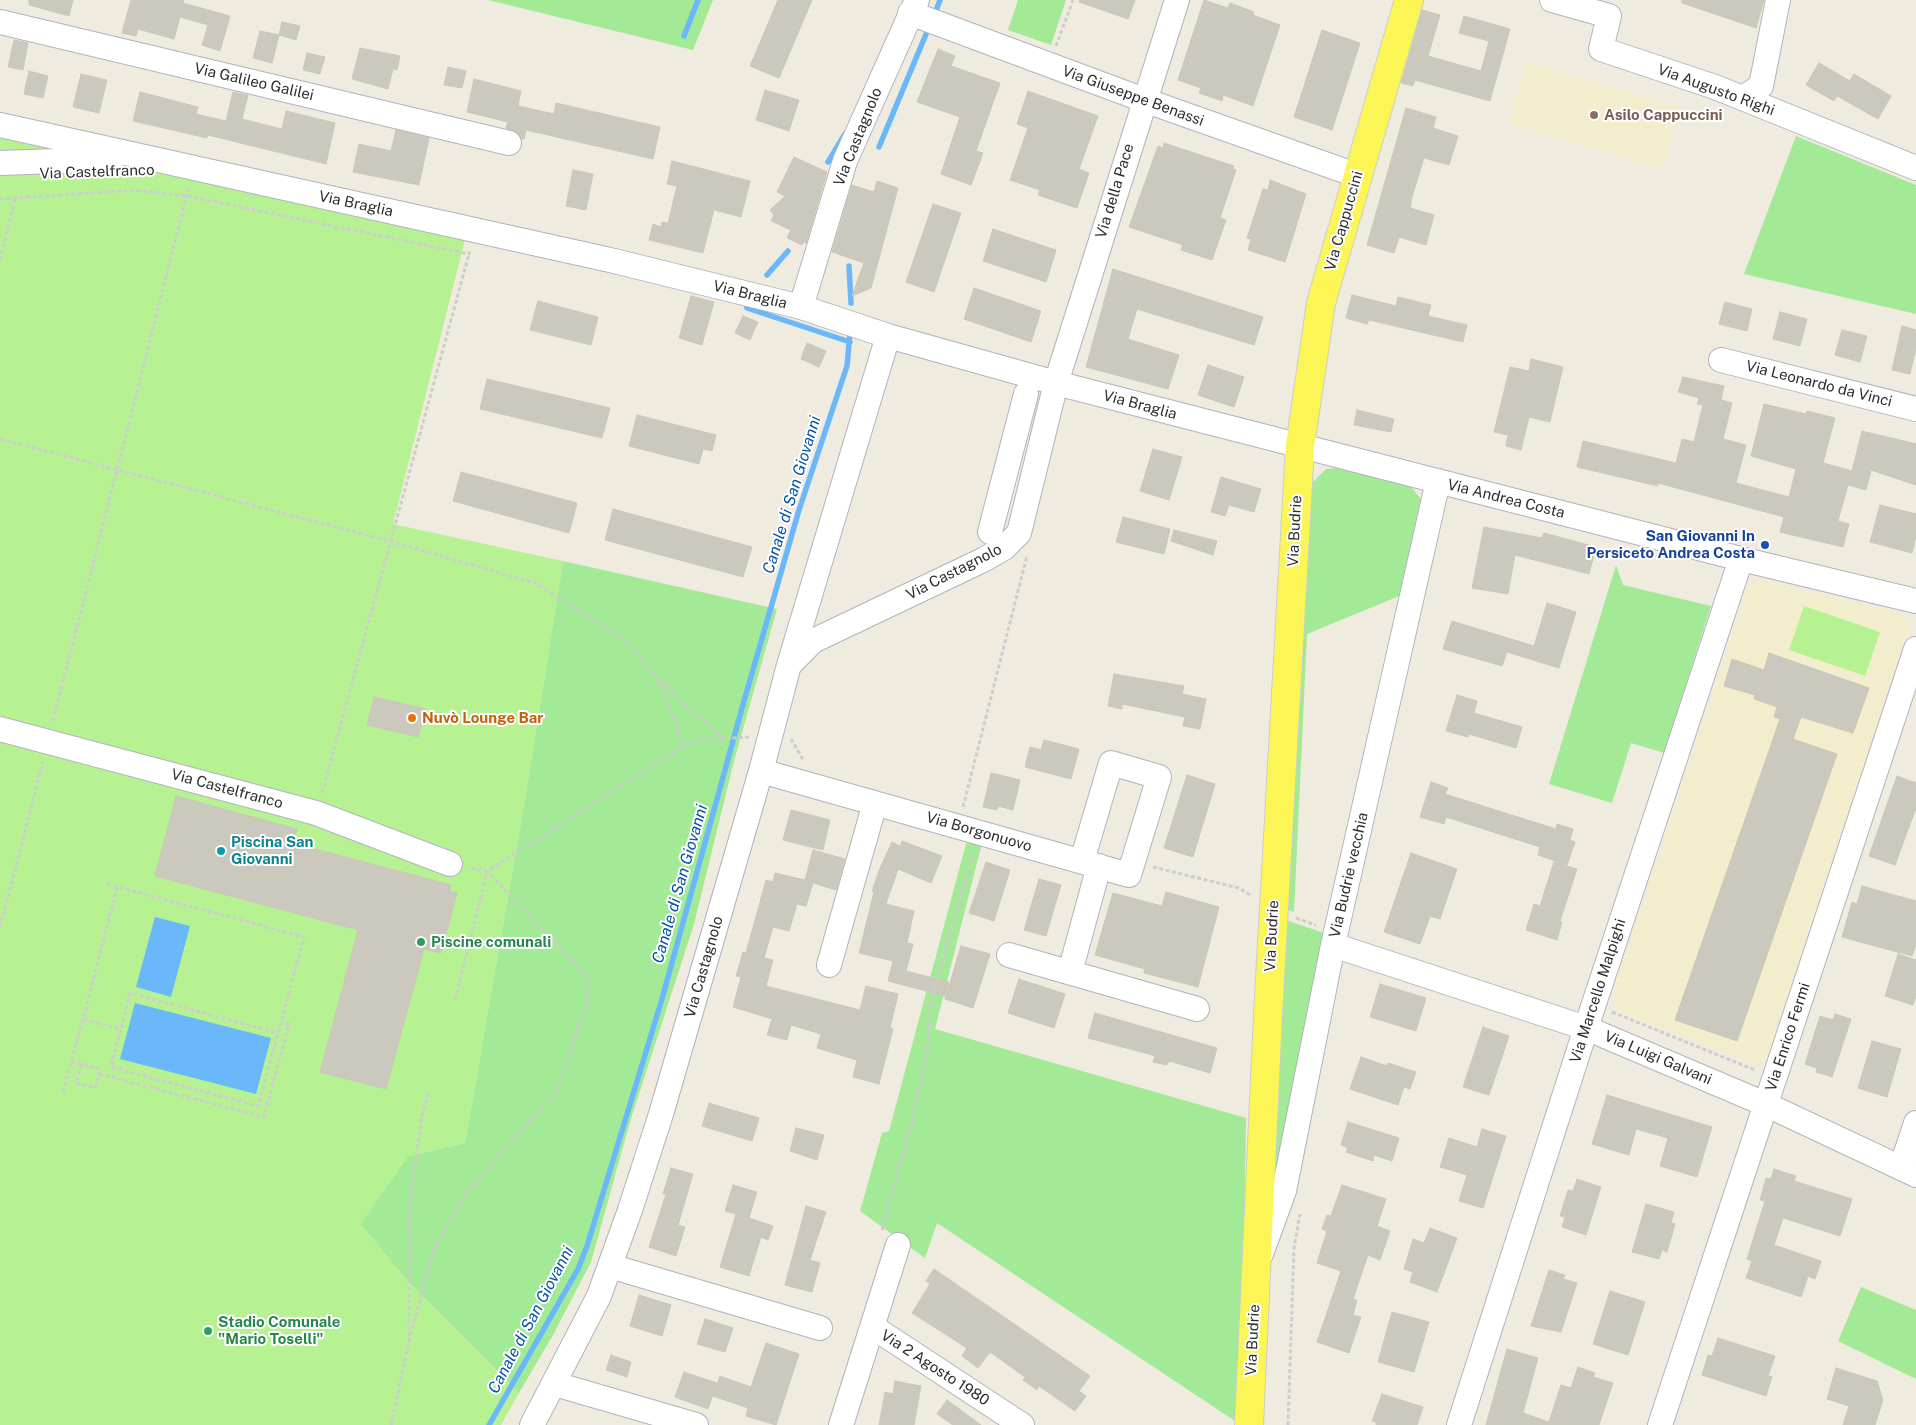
<!DOCTYPE html>
<html>
<head>
<meta charset="utf-8">
<style>
	body { margin:0 }
	canvas { display:block; background:#efebde }
</style>
</head>
<body>
<canvas width="1916" height="1425"></canvas>
<script>
const g = document.querySelector('canvas').getContext('2d');
g.lineJoin = 'round';
function fillPath(path, color) {
  g.fillStyle = color;
  g.fill(path, 'evenodd');
}
function poly(rows) {
  const path = new Path2D();
  for (const r of rows) {
    path.moveTo(r[0], r[1]);
    for (let i = 2; i < r.length; i += 2) path.lineTo(r[i], r[i + 1]);
  }
  return path;
}
function stroke(path, color, width, dash) {
  g.strokeStyle = color;
  g.lineWidth = width;
  g.lineCap = dash ? 'butt' : 'round';
  g.setLineDash(dash || []);
  g.stroke(path);
}
function label(font, color, halo, rows, align = 'center') {
  g.font = font + ' "Public Sans",sans-serif';
  g.lineWidth = 4;
  g.setLineDash([]);
  g.textBaseline = 'middle';
  g.strokeStyle = halo;
  g.fillStyle = color;
  for (const [text, x, y, turn = 0] of rows) {
    g.save();
    g.translate(x, y);
    g.rotate((+turn || 0) * Math.PI / 180);
    g.textAlign = isNaN(turn) ? turn : align;
    if (halo) g.strokeText(text, 0, 0);
    g.fillText(text, 0, 0);
    g.restore();
  }
}
const education = poly([
	[1526,62,1681,108,1663,169,1508,123],
	[1759,579,1903,614,1910,628,1766,1061,1757,1065,1619,1012,1611,998,1749,585]
]);
const green = poly([
	[488,0,713,0,693,50],
	[1018,0,1066,0,1051,45,1008,30],
	[1796,136,1916,185,1916,314,1744,274],
	[1338,468,1398,482,1412,488,1424,503,1409,592,1307,634,1294,912,1285,909,1309,486,1326,469],
	[563,561,777,609,734,761,694,924,630,1122,591,1262,553,1335,519,1393,411,1285,360,1224,408,1156,465,1143,526,793],
	[1616,565,1623,585,1711,606,1664,753,1631,743,1612,803,1549,784],
	[967,840,982,843,935,1029,1246,1118,1241,1425,937,1223,925,1258,860,1211,882,1133,889,1131],
	[1283,919,1327,934,1268,1219],
	[1861,1287,1916,1310,1916,1379,1838,1341]
]);
const pitch = poly([
	[0,121,469,224,393,524,563,561,526,793,465,1143,408,1156,360,1224,411,1285,519,1393,501,1425,0,1425],
	[1804,606,1880,632,1865,676,1789,650]
]);
const water = poly([
	[155,917,190,926,171,997,136,987],
	[135,1003,271,1038,256,1094,120,1059]
]);
const stream = poly([
	[934,16,940,0],
	[684,36,698,0],
	[879,147,929,27],
	[828,162,845,134],
	[849,266,851,303],
	[767,275,788,251],
	[745,299,747,308,850,342],
	[489,1425,578,1269,587,1246,662,999,744,701,799,510,847,366,850,333]
]);
const building = poly([
	[29,0,73,0,69,16,29,5,29,0],
	[131,0,184,0,183,3,230,16,220,51,202,45,208,25,180,17,174,39,138,29,136,36,122,33,131,0],
	[778,0,812,0,779,78,750,66,778,0],
	[1080,0,1135,0,1128,19,1079,2,1080,0],
	[1204,0,1228,8,1230,3,1254,12,1253,15,1280,25,1253,106,1223,95,1222,101,1199,93,1201,88,1178,80,1204,0],
	[1682,0,1764,0,1756,28,1682,3,1682,0],
	[1422,10,1440,15,1428,56,1481,71,1489,41,1459,33,1464,16,1510,29,1490,101,1415,80,1413,86,1401,83,1422,10],
	[282,22,300,26,296,40,279,35,282,22],
	[1322,30,1360,43,1332,130,1294,117,1322,30],
	[260,31,279,35,272,63,253,58,260,31],
	[14,40,28,43,23,70,8,67,14,40],
	[360,48,400,56,397,70,393,69,388,89,352,79,360,48],
	[938,49,955,56,951,66,1000,83,976,151,983,153,971,185,941,174,960,117,917,102,938,49],
	[307,53,325,57,320,74,303,70,307,53],
	[1819,63,1850,81,1854,74,1891,96,1878,119,1837,96,1834,101,1806,85,1819,63],
	[448,67,466,71,462,88,444,85,448,67],
	[29,71,48,76,43,98,24,94,29,71],
	[81,74,107,80,99,113,73,107,81,74],
	[474,79,521,91,518,106,554,114,556,103,660,127,653,159,526,130,524,139,522,139,518,133,506,128,508,122,467,112,474,79],
	[765,90,799,100,789,131,756,120,765,90],
	[1028,91,1098,116,1079,169,1089,173,1077,208,1038,195,1040,190,1010,180,1028,128,1017,124,1028,91],
	[140,92,198,107,196,114,226,121,233,92,248,95,242,119,282,129,286,111,335,123,326,164,208,135,207,138,133,121,140,92],
	[1406,108,1436,117,1433,128,1458,136,1449,165,1424,158,1412,197,1410,208,1434,215,1426,245,1399,237,1394,253,1367,245,1406,108],
	[396,130,429,138,419,185,353,172,359,144,391,151,396,130],
	[1164,143,1234,166,1233,169,1236,170,1220,218,1226,220,1212,260,1181,250,1183,245,1129,227,1158,146,1163,148,1164,143],
	[794,157,827,172,806,243,803,242,802,245,787,238,791,230,771,221,774,215,770,210,785,196,777,192,794,157],
	[672,161,750,181,741,217,714,210,703,253,649,240,653,224,661,227,662,222,668,223,677,186,667,184,672,161],
	[573,170,593,174,586,210,566,206,573,170],
	[1270,180,1306,194,1285,262,1248,250,1251,239,1247,238,1263,189,1268,190,1270,180],
	[877,181,898,188,871,288,852,296,864,263,832,252,852,185,874,192,877,181],
	[933,204,961,213,934,292,906,282,933,204],
	[993,229,1056,250,1046,282,983,261,993,229],
	[1113,269,1263,317,1254,345,1137,309,1128,339,1179,355,1168,389,1086,367,1113,269],
	[974,288,1041,311,1031,342,964,319,974,288],
	[1352,295,1396,306,1398,297,1431,305,1428,316,1467,325,1463,342,1369,320,1367,324,1346,318,1352,295],
	[691,296,714,302,702,345,679,338,691,296],
	[538,301,598,317,591,345,530,330,538,301],
	[1725,302,1752,309,1747,331,1719,324,1725,302],
	[1780,312,1807,319,1800,346,1773,339,1780,312],
	[743,316,758,322,750,340,735,333,743,316],
	[1902,326,1916,330,1916,348,1910,374,1892,370,1902,326],
	[1842,330,1867,336,1860,362,1835,355,1842,330],
	[807,343,826,351,819,367,801,359,807,343],
	[1531,359,1563,367,1550,422,1529,417,1521,450,1506,446,1508,435,1494,432,1510,367,1529,371,1531,359],
	[1208,365,1244,377,1234,407,1198,395,1208,365],
	[1683,377,1724,386,1721,400,1732,403,1723,439,1746,445,1736,483,1789,497,1796,469,1751,456,1764,404,1806,414,1807,411,1835,418,1823,463,1852,471,1862,431,1916,444,1916,485,1871,470,1866,490,1848,485,1838,521,1849,524,1843,547,1780,532,1784,517,1658,483,1658,486,1577,467,1583,441,1676,463,1682,439,1694,442,1703,405,1697,404,1699,398,1678,392,1683,377],
	[487,379,610,408,602,438,480,409,487,379],
	[1357,410,1394,419,1391,432,1354,425,1357,410],
	[637,415,716,435,712,451,703,449,699,464,629,446,637,415],
	[1153,449,1182,457,1169,500,1140,491,1153,449],
	[461,472,577,503,569,533,453,501,461,472],
	[1221,477,1261,489,1254,512,1229,505,1225,516,1211,512,1221,477],
	[1880,505,1916,514,1916,536,1912,553,1870,542,1880,505],
	[613,509,752,547,743,577,605,540,613,509],
	[1123,517,1170,529,1164,554,1116,542,1123,517],
	[1484,527,1542,538,1544,533,1596,547,1589,574,1515,555,1508,594,1472,588,1484,527],
	[1174,530,1217,541,1213,555,1171,541,1174,530],
	[1547,603,1576,612,1559,668,1507,652,1502,666,1443,649,1452,621,1534,646,1547,603],
	[1769,653,1869,688,1853,733,1801,717,1793,739,1837,754,1737,1041,1675,1020,1780,719,1774,717,1777,707,1754,699,1755,695,1724,686,1732,659,1764,670,1769,653],
	[1114,674,1184,686,1182,694,1206,699,1200,729,1183,726,1185,717,1122,704,1122,709,1108,706,1114,674],
	[1457,695,1477,701,1474,713,1522,727,1516,748,1469,734,1468,737,1446,731,1457,695],
	[374,697,426,709,418,737,367,725,374,697],
	[1044,740,1079,749,1071,779,1025,767,1030,747,1041,750,1044,740],
	[991,773,1020,780,1013,810,998,806,997,810,983,807,991,773],
	[1187,775,1215,784,1193,857,1164,848,1187,775],
	[1897,776,1916,783,1916,808,1895,865,1869,856,1897,776],
	[1431,782,1448,788,1445,794,1556,829,1557,824,1573,829,1570,840,1575,842,1567,865,1538,855,1540,847,1446,817,1444,824,1420,817,1431,782],
	[176,796,297,829,293,843,451,885,449,891,457,893,441,953,424,949,386,1089,320,1072,358,930,155,876,176,796],
	[791,810,830,820,823,850,783,840,791,810],
	[902,841,942,856,931,883,898,869,886,904,914,911,907,943,913,944,906,971,949,982,945,996,888,981,893,961,859,953,874,892,872,891,880,868,892,842,900,846,902,841],
	[813,850,845,859,836,890,813,883,806,906,797,904,789,931,773,927,764,958,773,960,766,986,860,1010,866,986,898,994,890,1028,893,1029,879,1084,853,1077,857,1060,817,1048,821,1034,791,1025,787,1040,767,1035,772,1019,733,1007,741,977,736,976,743,952,746,953,766,880,773,882,775,873,805,880,813,850],
	[1411,853,1457,869,1440,919,1430,916,1420,944,1384,932,1411,853],
	[986,862,1010,870,994,921,969,913,986,862],
	[1554,862,1577,869,1560,921,1562,922,1557,940,1526,930,1534,904,1540,906,1554,862],
	[1039,879,1061,885,1046,936,1024,930,1039,879],
	[1862,886,1916,901,1916,944,1912,956,1842,937,1852,902,1857,904,1862,886],
	[1166,892,1219,907,1198,987,1144,973,1145,969,1095,955,1113,893,1162,906,1166,892],
	[961,946,990,954,973,1008,945,999,961,946],
	[1898,954,1916,960,1916,996,1913,1005,1885,996,1898,954],
	[1019,979,1065,994,1054,1028,1008,1013,1019,979],
	[1380,984,1426,998,1416,1031,1370,1017,1380,984],
	[1095,1013,1217,1048,1210,1073,1169,1061,1167,1065,1153,1062,1155,1056,1149,1054,1088,1038,1095,1013],
	[1835,1014,1851,1019,1832,1077,1816,1072,1817,1068,1805,1064,1820,1016,1833,1020,1835,1014],
	[1483,1027,1509,1036,1489,1095,1463,1087,1483,1027],
	[1872,1041,1901,1049,1887,1097,1858,1088,1872,1041],
	[1361,1057,1387,1066,1388,1063,1416,1072,1410,1089,1404,1087,1398,1105,1350,1089,1361,1057],
	[1607,1095,1712,1127,1697,1177,1660,1166,1668,1138,1636,1129,1629,1155,1592,1144,1607,1095],
	[709,1103,759,1118,752,1141,702,1126,709,1103],
	[1348,1122,1399,1138,1392,1161,1374,1155,1373,1161,1346,1152,1348,1148,1341,1145,1348,1122],
	[796,1128,824,1135,817,1160,790,1151,796,1128],
	[1482,1129,1506,1136,1483,1208,1459,1201,1467,1175,1440,1167,1449,1138,1477,1147,1482,1129],
	[671,1168,693,1174,678,1225,685,1227,676,1256,649,1247,666,1194,663,1194,671,1168],
	[1774,1169,1796,1176,1794,1181,1852,1199,1840,1236,1783,1218,1774,1245,1821,1261,1815,1279,1808,1276,1801,1297,1746,1278,1752,1261,1747,1259,1765,1201,1760,1200,1766,1178,1771,1179,1774,1169],
	[1577,1179,1601,1187,1586,1235,1562,1227,1565,1217,1560,1216,1568,1190,1573,1191,1577,1179],
	[733,1185,757,1192,749,1218,773,1226,768,1240,761,1237,749,1276,720,1267,736,1214,725,1211,733,1185],
	[1342,1185,1386,1199,1377,1226,1390,1231,1380,1260,1368,1255,1353,1299,1357,1300,1353,1315,1361,1317,1349,1353,1317,1342,1341,1271,1317,1263,1327,1231,1322,1229,1327,1215,1331,1216,1342,1185],
	[1646,1204,1674,1212,1671,1223,1675,1224,1667,1252,1662,1250,1659,1259,1632,1252,1646,1204],
	[806,1206,826,1212,810,1260,820,1263,812,1292,785,1285,806,1206],
	[1430,1228,1457,1238,1437,1292,1410,1282,1413,1272,1404,1269,1413,1239,1424,1243,1430,1228],
	[934,1269,1090,1376,1079,1391,1086,1396,1075,1411,1039,1386,1037,1390,1023,1380,1025,1377,990,1352,978,1368,962,1356,967,1348,912,1313,930,1284,926,1281,934,1269],
	[1549,1270,1565,1275,1563,1279,1577,1283,1561,1332,1531,1326,1549,1270],
	[1610,1291,1645,1302,1628,1355,1593,1344,1610,1291],
	[639,1295,671,1305,662,1336,630,1326,639,1295],
	[1392,1312,1429,1322,1414,1372,1378,1362,1392,1312],
	[705,1319,733,1328,725,1352,697,1344,705,1319],
	[1718,1338,1775,1356,1768,1376,1772,1377,1766,1396,1702,1375,1708,1355,1712,1356,1718,1338],
	[766,1343,799,1354,776,1425,746,1416,748,1408,713,1396,720,1376,751,1387,766,1343],
	[1507,1349,1538,1358,1523,1413,1549,1422,1561,1385,1571,1388,1578,1367,1595,1373,1593,1377,1613,1383,1599,1425,1486,1425,1507,1349],
	[611,1355,631,1362,627,1377,606,1370,611,1355],
	[1836,1368,1877,1381,1883,1400,1875,1425,1843,1425,1849,1406,1827,1399,1836,1368],
	[684,1372,717,1383,708,1409,675,1397,684,1372],
	[895,1381,921,1386,914,1425,879,1425,885,1392,893,1394,895,1381],
	[1382,1394,1423,1407,1417,1425,1376,1425,1377,1423,1372,1421,1382,1394],
	[947,1400,981,1425,953,1425,937,1414,947,1400]
]);
const path = poly([
	[1056,46,1073,0],
	[0,199,133,190,187,196,469,254,470,249],
	[0,260,15,199],
	[0,439,389,541,535,583,622,638,658,678,721,738],
	[658,679,684,746],
	[53,721,189,187],
	[791,739,804,761],
	[322,793,469,254],
	[963,807,1027,556],
	[1153,867,1239,888,1252,896],
	[471,868,487,871,684,746,703,740,749,737],
	[107,884,304,937,281,1022,278,1033,258,1106,111,1067,130,993,278,1033],
	[117,887,83,1019,121,1029],
	[1296,918,1316,925],
	[0,928,43,761],
	[455,1000,487,872],
	[1612,1012,1755,1070],
	[71,1062,82,1064,100,1069,95,1088,76,1083,82,1064],
	[99,1074,264,1117,289,1024,281,1022],
	[63,1092,83,1019],
	[882,1230,910,1131,926,1057,933,995,973,853],
	[409,1341,434,1249,468,1190,556,1093,588,1001,588,977,487,871],
	[391,1425,409,1341,409,1207,422,1115,429,1091],
	[1288,1425,1294,1248,1300,1214]
]);
const minor = poly([
	[1552,0,1609,16,1601,49,1715,87,1916,168],
	[910,13,1144,100,1356,175],
	[0,22,509,143],
	[1743,98,1761,86,1778,0],
	[0,125,610,260,801,307,888,336,1056,383,1741,559,1916,601],
	[0,163,113,159],
	[801,307,845,161,917,0],
	[1721,360,1916,409],
	[990,532,1026,394],
	[791,663,813,641,983,560,1004,548,1019,533,1056,383,1177,0],
	[0,729,316,813,450,864],
	[761,771,1129,875,1159,777,1111,763,1082,861],
	[1333,945,1586,1028,1765,1104,1916,1175],
	[1009,955,1197,1009],
	[829,965,875,803],
	[1070,972,1099,866],
	[1901,1168,1916,1123],
	[1261,1254,1284,1191,1333,945,1438,481],
	[610,1266,820,1328],
	[873,1327,1022,1425],
	[555,1384,696,1425],
	[532,1425,599,1296,630,1210,661,1114,761,771,789,665,888,336],
	[841,1425,898,1245],
	[1459,1425,1586,1028,1741,559],
	[1660,1425,1916,649]
]);
const major = poly([
	[1249,1425,1268,1014,1300,446,1321,303,1409,0]
]);
const markers = [
	[1594,115,5,"#8d6e63"],
	[1765,545,5,"#1a4fb4"],
	[412,718,5,"#e8710a"],
	[221,851,5,"#0f9aa8"],
	[421,942,5,"#2e9e5b"],
	[208,1331,5,"#2e9e5b"]
];
const streetNames = [
	["Via Galileo Galilei",254,82,13],
	["Via Augusto Righi",1716,90,20],
	["Via Giuseppe Benassi",1133,96,20],
	["Via Castagnolo",858,137,-68],
	["Via Castelfranco",97,172,-2],
	["Via della Pace",1115,191,-73],
	["Via Braglia",356,204,12],
	["Via Cappuccini",1344,221,-74],
	["Via Braglia",750,295,14],
	["Via Leonardo da Vinci",1819,384,14],
	["Via Braglia",1140,405,15],
	["Via Andrea Costa",1506,499,14],
	["Via Budrie",1295,531,-87],
	["Via Castagnolo",954,572,-27],
	["Via Castelfranco",227,789,15],
	["Via Borgonuovo",979,832,16],
	["Via Budrie vecchia",1349,875,-77],
	["Via Budrie",1272,936,-87],
	["Via Castagnolo",704,967,-74],
	["Via Marcello Malpighi",1598,991,-72],
	["Via Enrico Fermi",1788,1037,-72],
	["Via Luigi Galvani",1658,1058,23],
	["Via Budrie",1253,1340,-87],
	["Via 2 Agosto 1980",935,1368,33]
];
const educationNames = [
	["Asilo Cappuccini",1604,115]
];
const transitNames = [
	["San Giovanni In",1755,536],
	["Persiceto Andrea Costa",1755,553]
];
const foodNames = [
	["Nuvò Lounge Bar",422,718]
];
const cultureNames = [
	["Piscina San",231,842],
	["Giovanni",231,859]
];
const leisureNames = [
	["Piscine comunali",431,942],
	["Stadio Comunale",218,1322],
	["\"Mario Toselli\"",218,1339]
];
const waterNames = [
	["Canale di San Giovanni",792,495,-73],
	["Canale di San Giovanni",680,884,-74],
	["Canale di San Giovanni",531,1320,-62]
];
fillPath(education, '#f2edcd');
fillPath(green, '#a3ea97');
fillPath(pitch, '#b7f292');
fillPath(water, '#6ab7f9');
stroke(stream, '#6ab7f9', 5.5);
fillPath(building, '#cbc9bd');
stroke(building, '#cbc8b7', 1);
stroke(minor, '#b2b2c1', 26);
stroke(major, '#cdcdcd', 30);
stroke(path, '#cdcdcd', 3, [4, 2.5]);
stroke(minor, '#fff', 24);
stroke(major, '#fcf556', 28);
for (const [x, y, r, color] of markers) {
  const dot = new Path2D();
  dot.arc(x, y, r, 0, 2 * Math.PI);
  g.fillStyle = color;
  g.fill(dot);
  stroke(dot, '#fff', 2);
}
label('15px', '#2d2d2d', '#fff', streetNames);
label('bold 15px', '#785e54', '#fff', educationNames, 'left');
label('bold 15px', '#164399', '#fff', transitNames, 'right');
label('bold 15px', '#c56008', '#fff', foodNames, 'left');
label('bold 15px', '#0d838f', '#fff', cultureNames, 'left');
label('bold 15px', '#27864d', '#fff', leisureNames, 'left');
label('italic 16px', '#0251ab', '#fff', waterNames);
</script>
</body>
</html>
